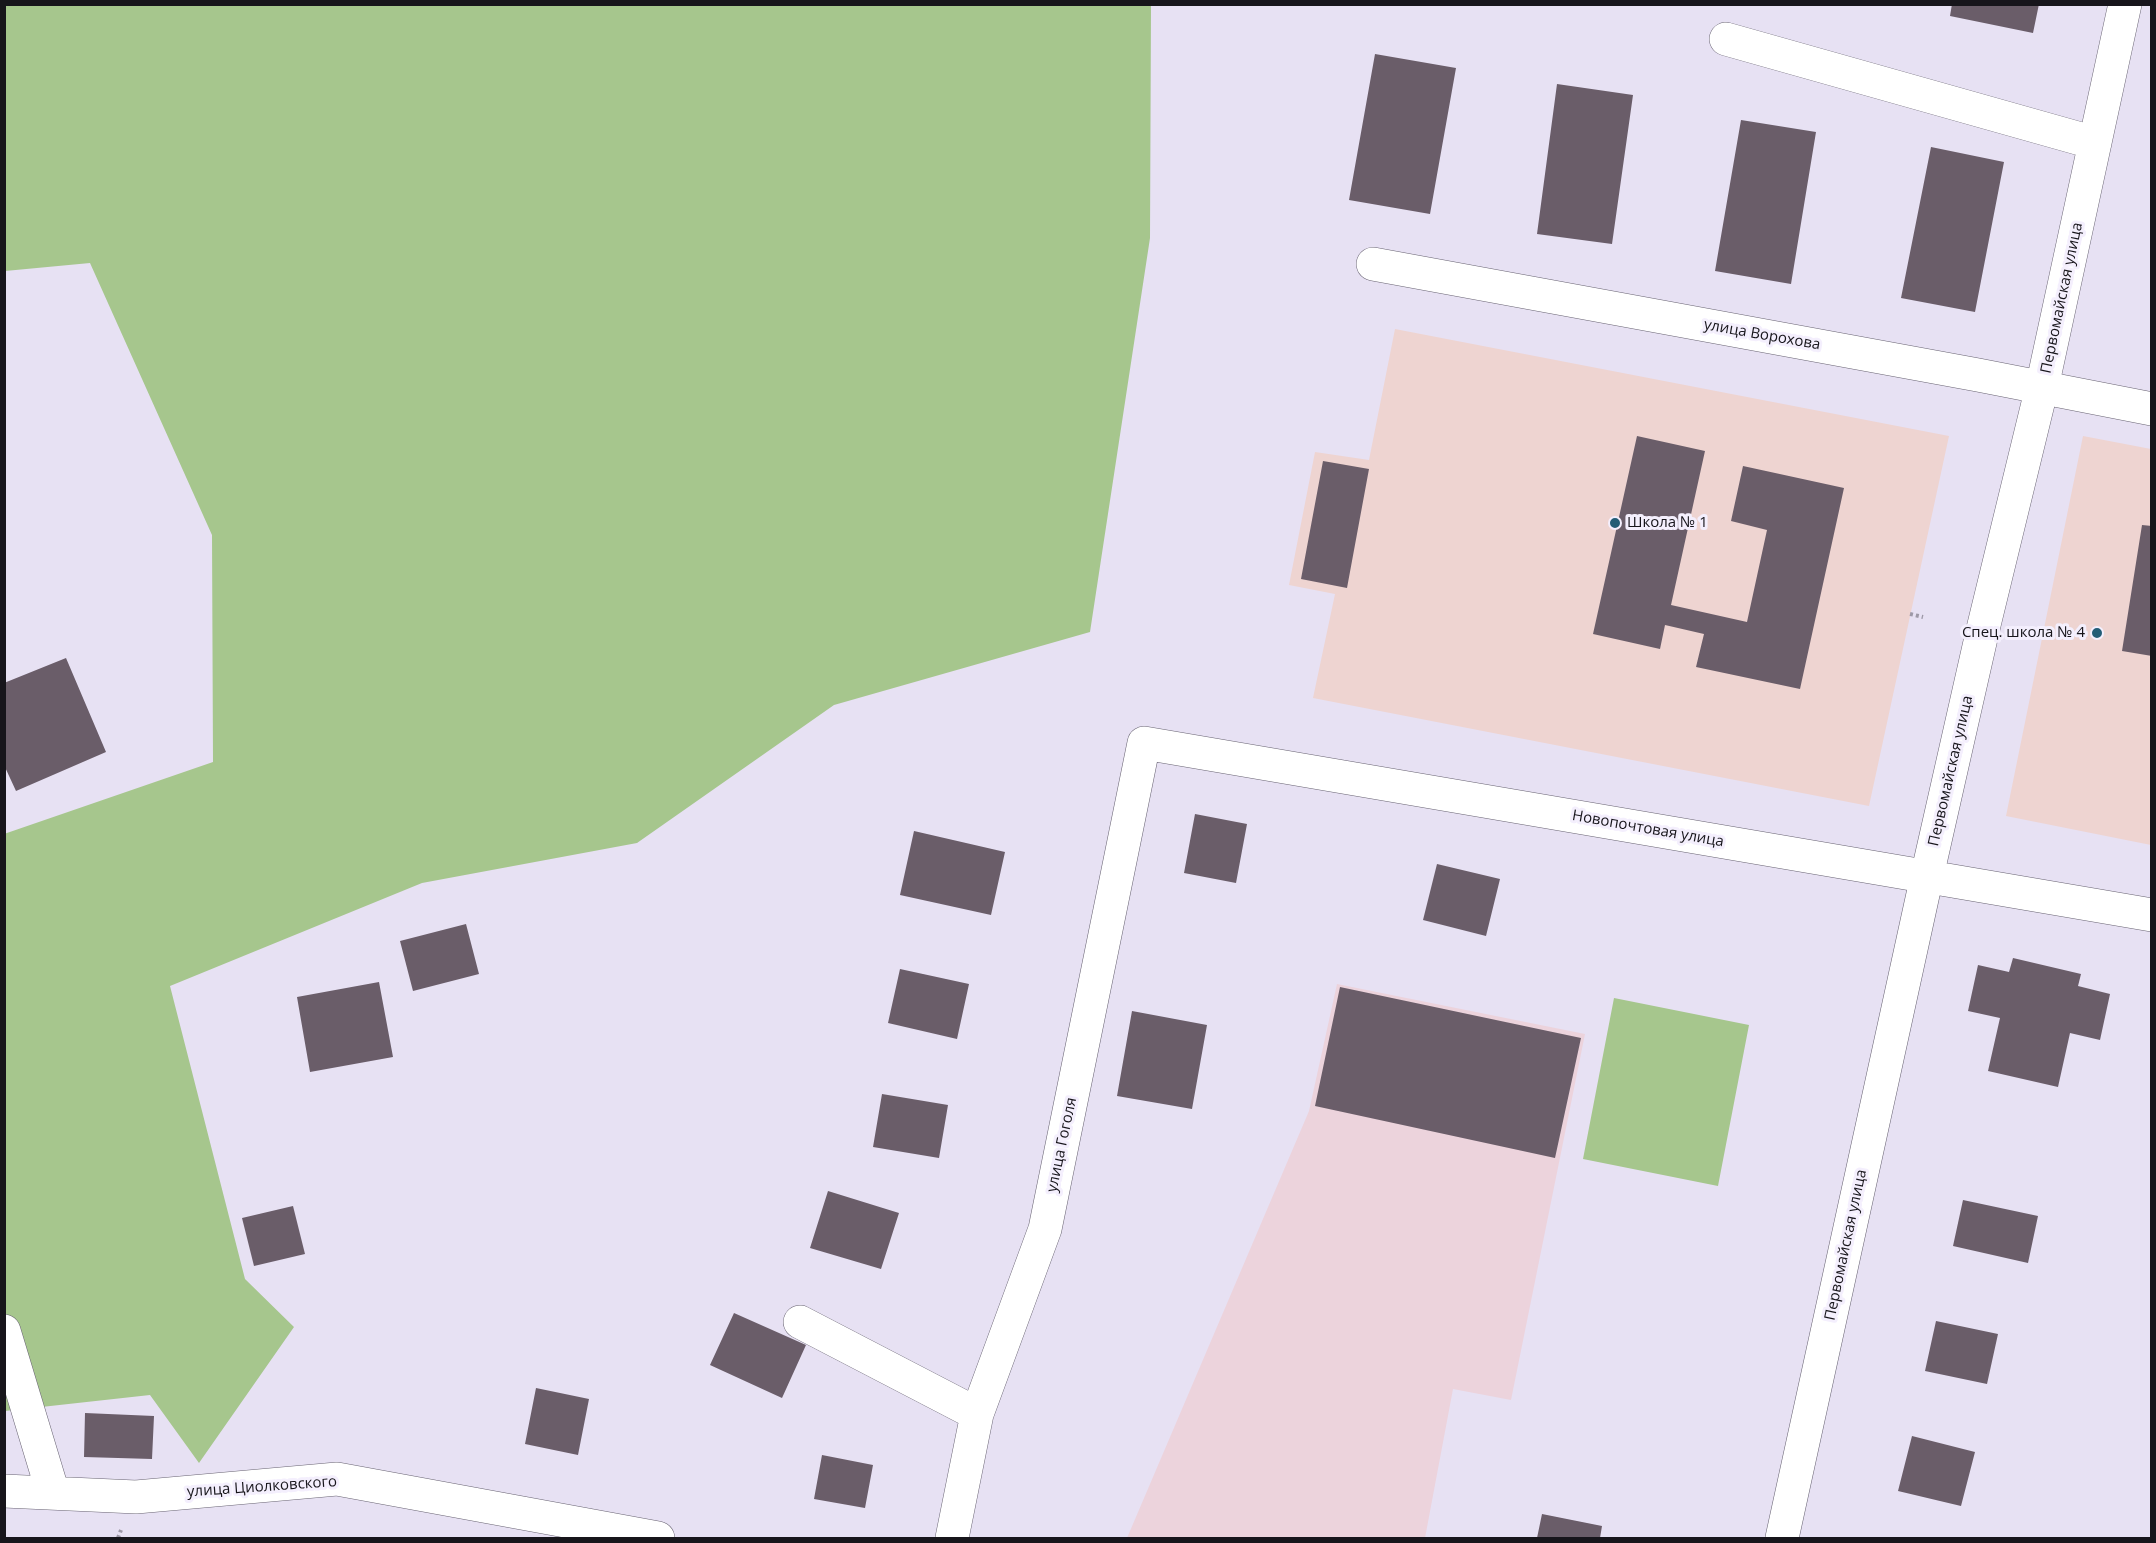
<!DOCTYPE html>
<html>
<head>
<meta charset="utf-8">
<style>
	body { margin:0 }
	#map { position:relative; width:2156px; height:1543px; overflow:hidden; background:#e7e1f3; font-family:"Open Sans",sans-serif }
	canvas { display:block }
	.frame { position:absolute; inset:0; border:6px solid #17151b; pointer-events:none }
</style>
</head>
<body>
<div id="map">
<canvas width="2156" height="1543"></canvas>
<div class="frame"></div>
</div>
<script>
const g = document.querySelector('canvas').getContext('2d');
g.lineJoin = 'round';
function fillPath(path, color) {
  g.fillStyle = color;
  g.fill(path, 'evenodd');
}
function poly(rows) {
  const path = new Path2D();
  for (const r of rows) {
    path.moveTo(r[0], r[1]);
    for (let i = 2; i < r.length; i += 2) path.lineTo(r[i], r[i + 1]);
  }
  return path;
}
function stroke(path, color, width, dash) {
  g.strokeStyle = color;
  g.lineWidth = width;
  g.lineCap = dash ? 'butt' : 'round';
  g.setLineDash(dash || []);
  g.stroke(path);
}
function label(font, color, halo, rows, align = 'center') {
  g.font = font + ' "Open Sans",sans-serif';
  g.lineWidth = 6;
  g.setLineDash([]);
  g.textBaseline = 'middle';
  g.strokeStyle = halo;
  g.fillStyle = color;
  for (const [text, x, y, turn = 0] of rows) {
    g.save();
    g.translate(x, y);
    g.rotate((+turn || 0) * Math.PI / 180);
    g.textAlign = isNaN(turn) ? turn : align;
    if (halo) g.strokeText(text, 0, 0);
    g.fillText(text, 0, 0);
    g.restore();
  }
}
const industrial = poly([
	[1337,984,1585,1034,1511,1400,1453,1389,1425,1538,1127,1538,1309,1111]
]);
const education = poly([
	[1395,329,1949,436,1869,806,1313,698,1335,594,1289,585,1315,452,1369,460],
	[2083,436,2151,449,2151,845,2006,816]
]);
const green = poly([
	[5,5,1151,5,1150,238,1090,632,834,705,637,843,422,883,170,986,245,1279,294,1327,199,1463,150,1395,5,1411,4,834,213,762,212,535,90,263,5,271],
	[1614,998,1749,1025,1718,1186,1583,1159]
]);
const building = poly([
	[1952,4,2039,4,2033,33,1950,16],
	[1375,54,1456,68,1430,214,1349,200],
	[1557,84,1633,95,1612,244,1537,234],
	[1741,120,1816,132,1791,284,1715,271],
	[1931,147,2004,162,1975,312,1901,298],
	[1637,436,1705,451,1671,605,1747,622,1767,530,1731,521,1743,466,1844,488,1800,689,1696,667,1704,634,1665,625,1660,649,1593,634],
	[1323,461,1369,469,1347,588,1301,579],
	[2142,525,2152,526,2152,656,2122,651],
	[66,658,106,752,16,791,4,765,4,683],
	[1195,814,1247,824,1236,883,1184,873],
	[914,831,1005,852,991,915,900,895],
	[1437,864,1500,879,1486,936,1423,920],
	[466,924,479,974,413,991,400,941],
	[2013,958,2081,974,2078,986,2110,994,2100,1040,2070,1033,2058,1087,1988,1071,2000,1018,1968,1011,1978,965,2009,972],
	[900,969,969,984,957,1039,888,1023],
	[379,982,393,1057,310,1072,297,997],
	[1340,987,1581,1038,1555,1158,1315,1106],
	[1132,1011,1207,1025,1192,1109,1117,1096],
	[882,1094,948,1105,939,1158,873,1147],
	[828,1191,899,1213,881,1269,810,1248],
	[1963,1200,2038,1216,2028,1263,1953,1246],
	[293,1206,305,1254,254,1266,242,1218],
	[734,1313,806,1345,782,1398,710,1365],
	[1936,1321,1998,1334,1987,1384,1925,1371],
	[536,1388,589,1399,578,1455,525,1444],
	[85,1413,154,1416,152,1459,84,1457],
	[1912,1436,1975,1452,1961,1506,1898,1491],
	[822,1455,873,1465,865,1508,814,1499],
	[1542,1514,1602,1526,1600,1538,1537,1538]
]);
const path = poly([
	[1910,614,1923,617],
	[118,1538,121,1530]
]);
const minor = poly([
	[1726,39,2095,143],
	[1373,264,1978,375,2152,409],
	[800,1322,977,1414],
	[4,1331,53,1493],
	[4,1491,136,1497,337,1479,658,1538],
	[952,1538,977,1414,1045,1229,1144,743,2152,915],
	[1782,1538,1927,876,1983,629,2042,387,2125,4]
]);
const markers = [
	[1615,523,6,"#235d76"],
	[2097,633,6,"#235d76"]
];
const streetNames = [
	["Первомайская улица",2062,298,-78],
	["улица Ворохова",1762,335,10],
	["Первомайская улица",1951,771,-77],
	["Новопочтовая улица",1648,829,10],
	["улица Гоголя",1062,1145,-78],
	["Первомайская улица",1846,1245,-78],
	["улица Циолковского",262,1487,-4]
];
const poiNames = [
	["Школа № 1",1627,523],
	["Спец. школа № 4",2085,633,"right"]
];
fillPath(industrial, '#ecd3dc');
fillPath(education, '#eed4d1');
fillPath(green, '#a6c68d');
fillPath(building, '#6a5d69');
stroke(minor, '#696473', 34);
stroke(path, '#9e99a7', 4, [3, 3]);
stroke(minor, '#fff', 33);
for (const [x, y, r, color] of markers) {
  const dot = new Path2D();
  dot.arc(x, y, r, 0, 2 * Math.PI);
  g.fillStyle = color;
  g.fill(dot);
  stroke(dot, '#f4effd', 2);
}
label('15px', '#17151b', '#f4effd', streetNames);
label('15px', '#17151b', '#f4effd', poiNames, 'left');
</script>
</body>
</html>
